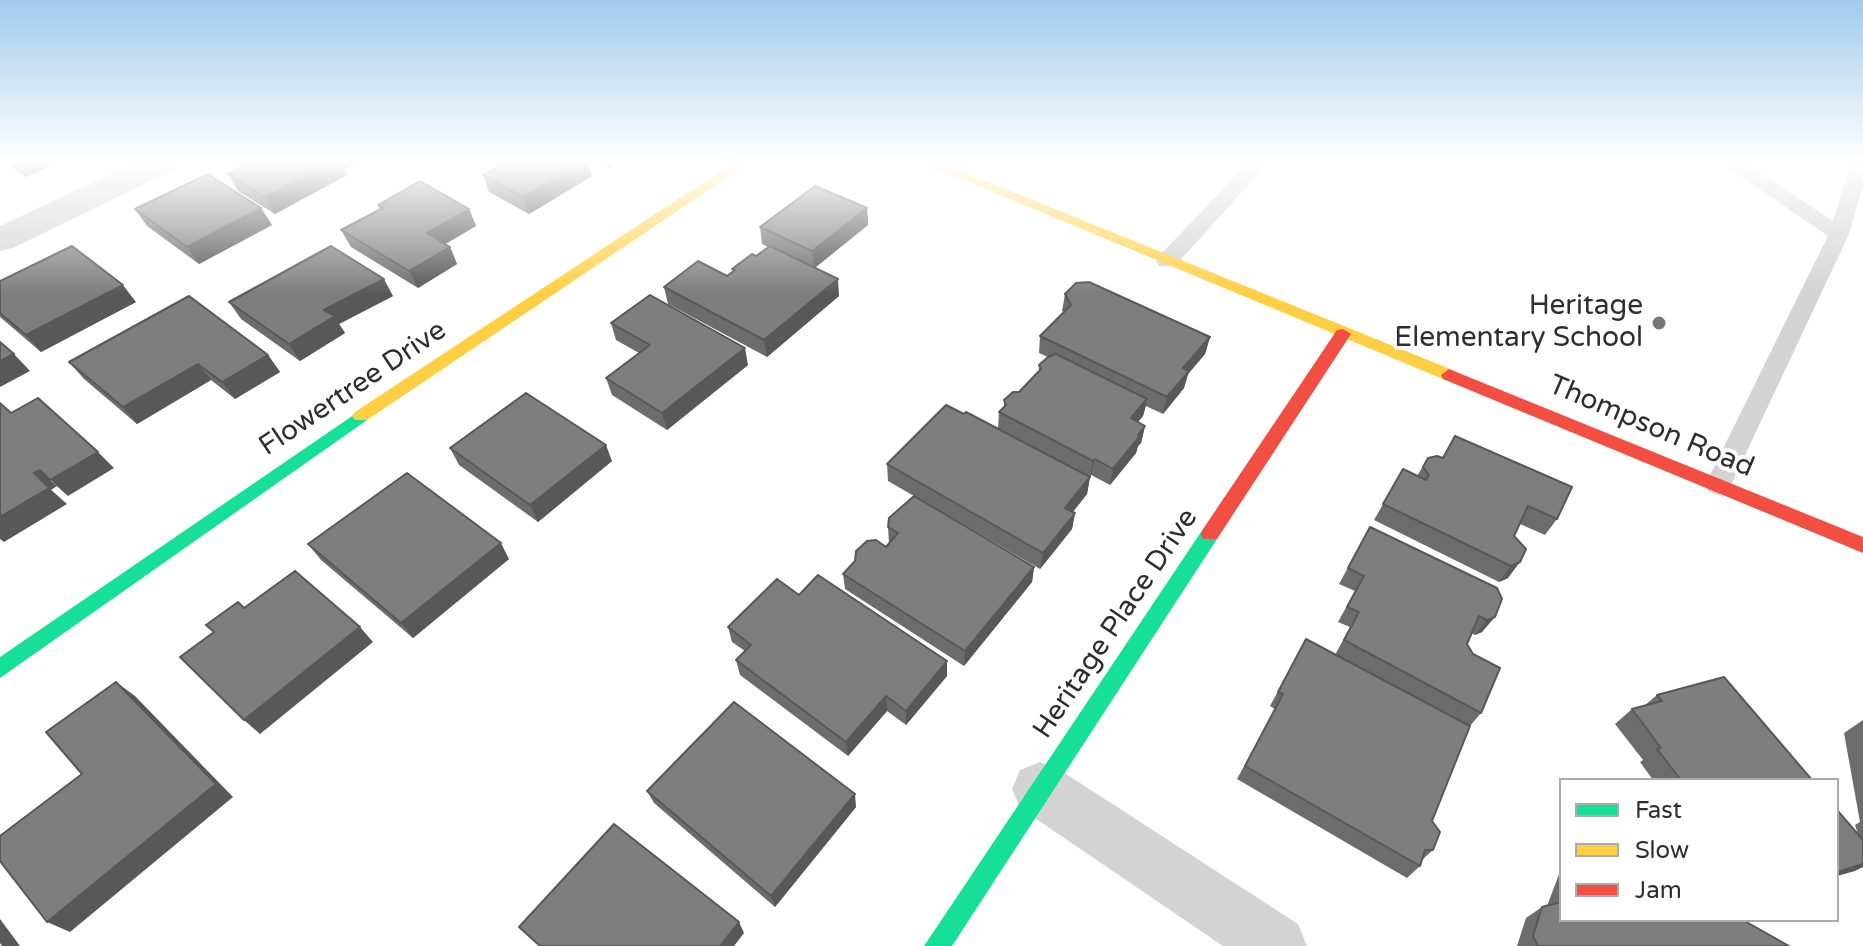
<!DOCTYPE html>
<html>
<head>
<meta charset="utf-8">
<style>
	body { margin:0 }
	#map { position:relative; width:1863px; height:946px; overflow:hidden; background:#fff; font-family:"Varela Round",sans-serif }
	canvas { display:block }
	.legend { position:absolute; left:1559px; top:778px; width:280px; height:144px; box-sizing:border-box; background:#fff; border:2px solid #ababab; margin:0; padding:10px 14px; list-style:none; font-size:24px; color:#2e2e2e }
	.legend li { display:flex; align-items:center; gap:16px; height:40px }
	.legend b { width:40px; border:2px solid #ababab }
</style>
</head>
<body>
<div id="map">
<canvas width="1863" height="946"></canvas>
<ul class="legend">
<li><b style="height:10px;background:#16e098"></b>Fast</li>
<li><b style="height:10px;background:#ffcf43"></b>Slow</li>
<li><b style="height:10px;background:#f24e42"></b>Jam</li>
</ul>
</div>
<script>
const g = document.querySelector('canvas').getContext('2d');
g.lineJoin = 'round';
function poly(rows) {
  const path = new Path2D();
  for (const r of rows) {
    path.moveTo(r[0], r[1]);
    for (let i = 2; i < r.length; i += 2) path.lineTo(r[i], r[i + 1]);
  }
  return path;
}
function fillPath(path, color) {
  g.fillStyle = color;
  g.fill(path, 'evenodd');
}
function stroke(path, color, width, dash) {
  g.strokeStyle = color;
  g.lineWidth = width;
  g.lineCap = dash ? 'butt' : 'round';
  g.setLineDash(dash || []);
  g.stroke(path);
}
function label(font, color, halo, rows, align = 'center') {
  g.font = font + ' "Varela Round",sans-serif';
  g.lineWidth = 8;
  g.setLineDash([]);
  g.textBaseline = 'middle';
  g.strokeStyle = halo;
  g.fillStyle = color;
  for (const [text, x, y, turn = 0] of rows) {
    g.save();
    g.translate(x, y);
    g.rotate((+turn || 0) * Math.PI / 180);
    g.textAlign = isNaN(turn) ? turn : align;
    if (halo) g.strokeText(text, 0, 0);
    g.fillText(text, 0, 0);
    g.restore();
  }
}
const lane = poly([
	[1249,162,1269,162,1175,266,1159,266,1156,261,1159,256,1249,162],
	[1720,162,1743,162,1833,221,1851,162,1863,162,1863,186,1849,234,1731,485,1727,492,1718,495,1709,492,1705,485,1828,236,1720,162]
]);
const street = poly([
	[137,162,179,162,175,169,13,248,0,251,0,226,137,162],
	[1040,762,1060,770,1298,924,1307,946,1223,946,1020,808,1012,789,1020,770,1040,762]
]);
const fast = poly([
	[361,410,370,416,367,420,0,678,0,657,361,410],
	[1210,526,1217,529,1219,534,1217,539,952,946,924,946,1203,529,1210,526]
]);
const slow = poly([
	[734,162,750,162,367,420,355,420,352,416,355,412,734,162],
	[921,162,939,162,1455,371,1457,375,1449,381,1443,379,921,162]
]);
const jam = poly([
	[1343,329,1351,334,1217,539,1203,539,1201,534,1203,529,1337,330,1343,329],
	[1449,369,1863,537,1863,553,1443,379,1441,375,1449,369]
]);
const wall = poly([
	[5,162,59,162,26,177],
	[507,162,588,162,592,176,529,214,489,192,483,175],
	[595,162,620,162,609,168],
	[356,163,344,169,347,175,275,214,238,191,228,174],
	[378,205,469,209,476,226,445,244,450,247,457,264,418,288,351,247,341,230,380,209],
	[261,208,272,225,199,264,147,226,135,209],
	[867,208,868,225,815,268,839,296,767,357,668,304,664,287,727,276,732,272,732,269,756,256,768,247,762,244,760,227],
	[0,281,136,302,41,352,0,317],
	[1065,294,1210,337,1205,354,1188,374,1184,388,1163,414,1146,406,1143,416,1138,422,1145,426,1141,443,1138,446,1136,453,1110,485,1091,475,1090,477,1087,494,1073,512,1075,513,1072,529,1040,569,926,503,1034,567,1032,582,964,666,845,589,843,574,886,547,889,544,888,527,914,496,888,481,887,464,964,414,998,428,999,412,1004,407,1004,400,1019,392,1039,371,1039,365,1048,357,1039,353,1040,336,1064,312,1062,311],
	[393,296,339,324,345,333,300,361,241,319,229,302],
	[611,323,748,365,667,430,612,395,606,378,639,353,616,340],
	[268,355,280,372,235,399,211,380,137,424,84,379,69,362],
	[1455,436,1557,519,1545,535,1520,524,1514,536,1526,549,1508,578,1499,582,1374,520,1403,469,1417,476,1428,458,1443,458],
	[450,448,612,461,538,522,459,465],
	[1370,527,1502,599,1482,632,1475,635,1471,633,1467,644,1481,713,1470,726,1432,821,1433,850,1422,860,1420,866,1407,878,1237,779,1275,709,1270,706,1306,639,1335,655,1350,627,1338,622,1355,591,1339,584],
	[308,544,509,559,413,638,321,560],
	[799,595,947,661,947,676,906,725,887,711,848,756,740,675,736,660,745,651,732,642,728,627],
	[1657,695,1812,780,1653,780,1640,762,1643,760,1615,724,1632,709,1644,706],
	[1863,720,1863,867,1837,876,1837,810,1858,834,1855,825,1860,822,1844,733],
	[647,791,856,807,775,907,654,803],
	[1561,869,1561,920,1789,946,1517,946,1526,918,1542,907,1547,906]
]);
const shadedWall = poly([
	[14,162,59,162,26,177],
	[332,162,355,162,356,163,344,169,347,175,275,214,265,197],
	[583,162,588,162,592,176,529,214,523,197],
	[607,162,620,162,609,168],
	[261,208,272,225,199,264,187,247],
	[867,208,868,225,814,268,812,251],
	[469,209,476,226,435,250,427,233],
	[450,247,457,264,418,288,409,271],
	[384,279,393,296,339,324,345,333,300,361,289,344,324,310],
	[838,279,839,296,767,357,764,340],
	[123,285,136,302,41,352,26,335],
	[1210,337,1205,354,1188,374,1184,388,1163,414,1167,397,1183,368],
	[745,348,748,365,667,430,662,413],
	[14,354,30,371,0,387,0,361],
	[268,355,280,372,235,399,222,382],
	[198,364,211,380,137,424,123,407],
	[1147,399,1143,416,1127,435,1131,418],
	[1145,426,1141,443,1138,446,1136,453,1110,485,1113,469],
	[606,445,612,461,538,522,530,505],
	[98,452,114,468,68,496,50,480],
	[1095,459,1091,475,1090,478,1093,461],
	[40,470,57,486,51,490,34,473],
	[1090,477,1087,494,1063,524,1065,508],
	[49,488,67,504,4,542,0,539,0,517],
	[1075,513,1072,529,1040,569,1043,553],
	[501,543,509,559,413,638,401,623],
	[1520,562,1508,578,1499,582,1511,566],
	[1034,567,1032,582,964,666,965,651],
	[1495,617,1482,632,1475,635,1487,620],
	[360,627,373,642,260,734,244,720],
	[947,661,947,676,906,725,906,711],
	[116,682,135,696,233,797,70,932,47,922],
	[886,696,887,711,848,756,846,742],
	[855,794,856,807,775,907,771,896],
	[1863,864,1863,867,1855,871,1837,876,1837,872],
	[0,919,20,946,2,946,0,943],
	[739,922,744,933,734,946,720,946]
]);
const building = poly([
	[249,162,332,162,265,197,228,174,249,162],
	[507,162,583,162,523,197,483,175,507,162],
	[208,174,261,208,187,247,135,209,208,174],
	[420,181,469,209,427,233,450,247,409,271,341,230,383,208,378,205,420,181],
	[815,186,867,208,812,251,760,227,815,186],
	[72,246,123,285,26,335,0,313,0,281,72,246],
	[331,246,384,279,324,310,335,316,289,344,229,302,331,246],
	[770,246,838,279,764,340,664,287,698,261,727,276,735,270,732,269,752,254,756,256,770,246],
	[1089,282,1210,337,1183,368,1189,371,1167,397,1040,336,1071,305,1065,294,1076,283,1089,282],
	[650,295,745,348,662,413,606,378,650,345,611,323,650,295],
	[189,296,268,355,222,382,198,364,123,407,69,362,189,296],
	[0,342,14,354,0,361,0,342],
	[1056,354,1147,399,1131,418,1145,426,1138,435,1140,436,1113,469,1095,459,1093,461,999,412,1006,405,1004,400,1013,392,1019,392,1041,369,1039,365,1048,357,1056,354],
	[526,393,606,445,530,505,450,448,526,393],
	[38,398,98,452,50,480,40,470,34,473,49,488,0,517,0,403,11,413,38,398],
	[946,405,964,414,966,412,1090,477,1065,508,1075,513,1043,553,887,464,946,405],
	[1455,436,1572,487,1557,519,1528,506,1514,536,1526,549,1520,562,1511,566,1383,504,1403,469,1426,480,1429,475,1423,467,1428,458,1437,456,1443,458,1455,436],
	[407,473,501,543,401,623,308,544,407,473],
	[914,496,1034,567,965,651,843,574,855,561,856,551,867,541,876,540,886,547,898,533,888,527,889,518,914,496],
	[1370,527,1497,588,1502,599,1495,617,1487,620,1479,616,1467,644,1473,654,1500,668,1481,713,1344,640,1359,612,1347,607,1364,576,1348,568,1370,527],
	[295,571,360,627,244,720,180,657,214,632,206,625,238,602,244,608,295,571],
	[818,575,947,661,906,711,886,696,846,742,736,660,751,645,728,627,777,579,799,595,818,575],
	[1306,639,1470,726,1432,821,1440,832,1433,850,1425,850,1420,866,1245,766,1283,694,1278,692,1306,639],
	[1724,677,1812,780,1681,780,1657,749,1661,748,1632,709,1662,701,1657,695,1724,677],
	[116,682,216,784,47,922,0,861,0,836,82,774,46,732,116,682],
	[734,702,855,794,771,896,647,791,734,702],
	[1837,810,1863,840,1863,864,1837,872,1837,810],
	[614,824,739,922,720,946,540,946,519,927,614,824],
	[1561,902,1561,920,1743,920,1789,946,1538,946,1533,936,1542,907,1561,902]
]);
const markers = [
	[1659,323,8,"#777"]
];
const poiNames = [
	["Heritage",1643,307],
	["Elementary School",1643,339]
];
const streetNames = [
	["Flowertree Drive",353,389,-34],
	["Thompson Road",1651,427,23],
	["Heritage Place Drive",1116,624,-56]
];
fillPath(lane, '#d3d3d3');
fillPath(street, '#d3d3d3');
fillPath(fast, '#16e098');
fillPath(slow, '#ffcf43');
fillPath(jam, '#f24e42');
fillPath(wall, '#6c6c6c');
fillPath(shadedWall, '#585858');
fillPath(building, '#7e7e7e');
stroke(building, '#585858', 2);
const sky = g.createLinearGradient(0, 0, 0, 294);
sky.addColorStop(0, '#a1cbec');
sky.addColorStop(0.55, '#fff');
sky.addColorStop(1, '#ffffff00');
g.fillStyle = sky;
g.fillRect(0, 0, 1863, 294);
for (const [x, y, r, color] of markers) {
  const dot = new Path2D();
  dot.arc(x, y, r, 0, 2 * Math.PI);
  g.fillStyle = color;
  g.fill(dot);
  stroke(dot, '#fff', 3);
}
label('28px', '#2e2e2e', '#fff', poiNames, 'right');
label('28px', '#2e2e2e', '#fff', streetNames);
</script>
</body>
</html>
